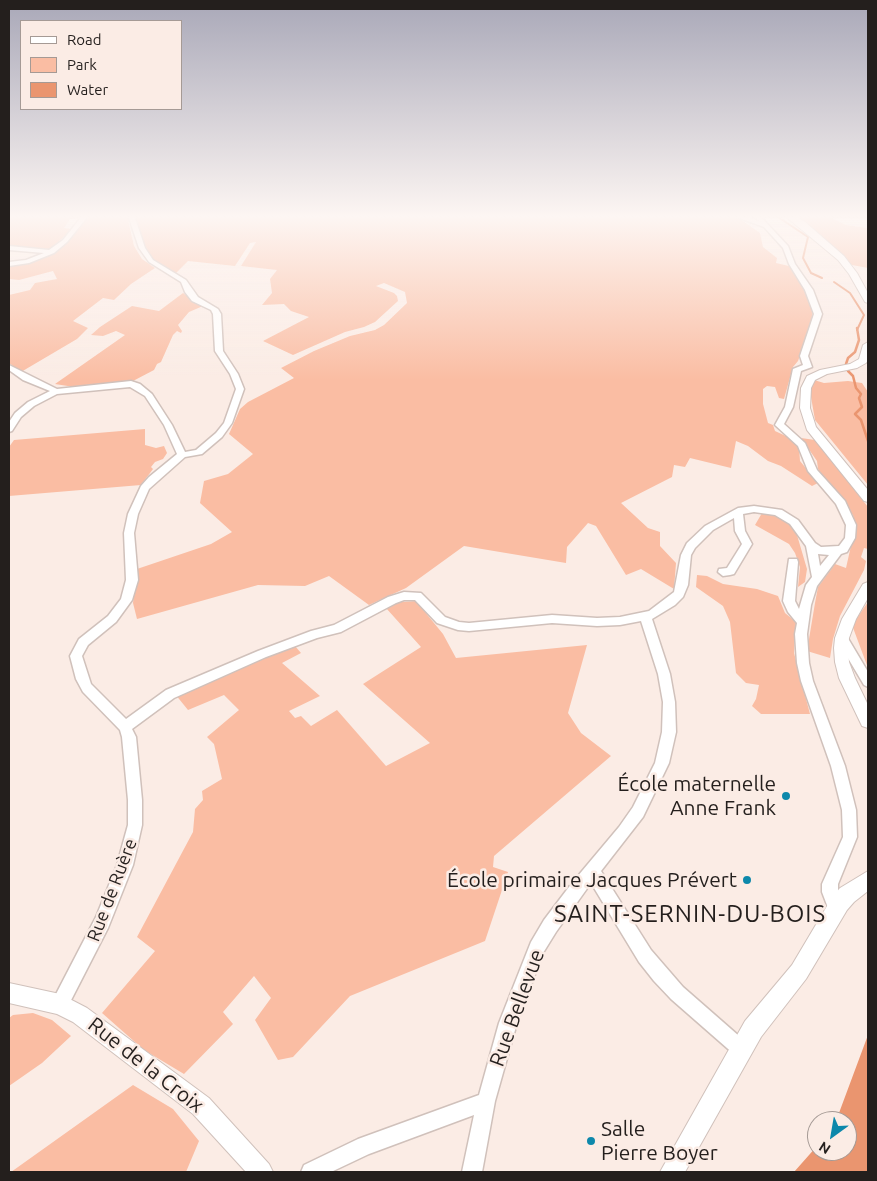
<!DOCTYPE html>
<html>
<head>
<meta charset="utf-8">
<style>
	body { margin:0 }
	#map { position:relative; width:877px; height:1181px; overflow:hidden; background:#fbece5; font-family:Ubuntu,sans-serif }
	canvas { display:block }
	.frame { position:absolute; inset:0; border:10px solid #241f1d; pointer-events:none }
	.legend { position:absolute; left:20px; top:20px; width:162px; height:90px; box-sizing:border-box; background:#fbece5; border:1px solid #a59a95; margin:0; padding:6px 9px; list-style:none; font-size:15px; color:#241f1d }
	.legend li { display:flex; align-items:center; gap:10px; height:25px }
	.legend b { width:25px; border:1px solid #a59a95 }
	.north { position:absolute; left:807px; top:1111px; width:50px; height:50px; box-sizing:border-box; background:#fbece5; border:1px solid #a59a95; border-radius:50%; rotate:212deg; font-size:14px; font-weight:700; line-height:20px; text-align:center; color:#241f1d }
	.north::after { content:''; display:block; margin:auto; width:18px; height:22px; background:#0d88ab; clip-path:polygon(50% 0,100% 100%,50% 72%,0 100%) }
</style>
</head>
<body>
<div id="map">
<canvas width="877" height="1181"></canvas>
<div class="frame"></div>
<ul class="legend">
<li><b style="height:6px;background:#fff"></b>Road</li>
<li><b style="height:14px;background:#fabda3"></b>Park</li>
<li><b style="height:14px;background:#ea956f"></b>Water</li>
</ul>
<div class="north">N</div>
</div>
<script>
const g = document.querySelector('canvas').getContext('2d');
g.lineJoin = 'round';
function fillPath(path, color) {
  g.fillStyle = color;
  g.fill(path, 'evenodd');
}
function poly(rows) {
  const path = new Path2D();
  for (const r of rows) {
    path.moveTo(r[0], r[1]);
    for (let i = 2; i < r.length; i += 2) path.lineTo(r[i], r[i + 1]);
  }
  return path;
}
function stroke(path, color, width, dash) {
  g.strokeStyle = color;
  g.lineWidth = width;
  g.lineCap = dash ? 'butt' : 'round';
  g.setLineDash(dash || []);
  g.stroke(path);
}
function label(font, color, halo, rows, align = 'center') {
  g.font = font + ' Ubuntu,sans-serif';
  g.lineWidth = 5;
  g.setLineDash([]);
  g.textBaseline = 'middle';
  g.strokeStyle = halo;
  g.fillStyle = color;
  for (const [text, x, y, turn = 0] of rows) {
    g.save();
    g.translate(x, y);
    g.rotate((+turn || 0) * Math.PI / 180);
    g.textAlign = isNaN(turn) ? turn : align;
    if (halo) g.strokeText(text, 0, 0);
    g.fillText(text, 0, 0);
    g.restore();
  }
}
const green = poly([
	[9,215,82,215,80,218,70,219,64,228,72,229,50,250,9,247],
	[89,215,127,215,134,246,142,259,155,268,131,284,114,300,103,298,73,321,88,328,77,339,21,372,9,363,9,295,30,290,35,283,57,279,53,271,19,280,9,279,9,266,33,262,50,255,69,240],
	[133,215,729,215,740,219,760,233,763,247,777,258,776,263,789,266,806,289,813,309,812,322,798,361,793,367,784,399,779,398,775,387,767,386,763,389,763,404,768,423,773,425,775,431,788,437,799,447,800,461,818,483,812,486,781,466,768,461,748,446,736,441,731,468,690,458,685,467,674,465,672,477,621,503,648,528,660,532,660,546,676,563,674,589,641,569,626,575,596,526,588,523,567,547,566,563,464,546,406,588,369,605,329,576,305,586,258,585,137,619,133,603,137,569,211,544,232,532,200,503,204,481,228,474,253,454,229,434,240,409,248,402,294,378,281,368,314,351,350,336,375,330,384,325,407,303,405,292,384,283,376,286,394,293,397,296,398,301,375,322,364,327,345,332,293,355,263,341,309,317,291,311,284,304,262,305,272,293,270,279,277,270,241,266,256,242,250,243,235,266,188,261,175,274,154,261,143,245],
	[793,215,832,215,833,219,846,225,868,228,868,268,852,265,801,219],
	[183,293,203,306,189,312,178,325,182,331,181,333,177,331,173,335,161,362,157,364,154,370,133,381,74,387,55,384,125,335,116,331,103,336,91,335,100,327,132,306,159,311],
	[814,380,824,383,848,381,862,383,868,392,868,485,815,420,811,397,811,385],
	[145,429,145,445,156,448,164,446,167,453,163,459,155,462,151,467,153,469,141,485,9,496,9,447,14,440],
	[801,438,815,440,839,466,846,479,868,507,868,549,864,548,861,557,866,561,864,570,840,616,833,639,830,658,807,651,815,603,818,587,835,564,846,568,855,528,853,515,825,481,818,469,817,461],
	[762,513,787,519,797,535,807,569,805,582,798,587,800,567,795,553,789,544,755,525],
	[697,575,707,576,723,584,757,589,778,596,785,613,796,622,794,653,810,714,761,714,752,706,756,699,759,685,746,683,736,673,730,622,723,606,696,587],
	[416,601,443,634,456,658,587,645,568,713,581,733,611,756,494,856,493,867,508,872,485,941,350,996,293,1057,278,1060,255,1020,271,998,254,976,223,1012,233,1024,184,1074,144,1050,102,1013,155,951,137,937,193,832,195,809,203,800,202,791,222,779,214,744,207,737,239,710,224,695,188,710,175,694,295,646,301,653,282,663,320,696,289,711,295,718,301,716,311,726,337,710,386,766,430,743,363,684,421,647,386,608,400,602],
	[868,602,868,668,852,625],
	[33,1013,52,1020,71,1036,42,1063,9,1086,9,1018,13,1015],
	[133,1085,173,1109,199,1141,186,1172,11,1172]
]);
const water = poly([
	[868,1035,868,1172,794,1172,817,1146,817,1151,847,1151,847,1121,836,1121]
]);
const streamFar1 = poly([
	[775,215,808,237,803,258,811,273,822,278],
	[834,282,850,293,864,315,857,330]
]);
const stream = poly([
	[857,328,859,340,855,352,848,358,846,364,849,369,848,371,853,376,856,388,861,394,859,398,862,407,855,414,861,420,868,441]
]);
const minor = poly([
	[83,215,89,215,67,242,54,253,29,263,9,266,9,262,26,260,44,253,9,250,9,246,49,250,63,240,83,215],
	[128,215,134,215,145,248,153,260,186,280,198,297,218,309,221,314,223,351,238,374,244,389,232,423,222,437,202,454,185,457,149,489,138,514,134,533,138,580,132,600,116,622,88,645,82,656,91,684,126,719,166,690,258,651,311,631,334,625,388,597,404,592,421,593,445,617,459,622,469,623,552,615,597,618,620,617,649,611,674,592,681,555,687,543,705,526,738,508,754,506,782,510,798,520,815,543,821,547,839,546,845,538,846,525,836,504,808,471,798,446,775,425,785,407,793,369,803,365,800,356,814,314,805,290,789,264,783,248,764,227,731,215,740,215,759,221,753,215,759,215,788,246,795,264,813,290,822,314,808,356,812,367,801,371,793,407,784,424,805,443,817,470,845,501,856,525,855,538,847,552,841,554,817,586,811,605,807,634,809,663,813,681,845,766,856,810,857,837,838,884,838,892,844,908,842,913,836,916,830,913,822,892,822,884,843,837,842,810,831,766,801,681,797,663,795,634,797,623,788,612,783,601,789,559,797,559,798,562,795,601,799,609,806,585,812,577,806,546,790,524,775,515,754,512,743,514,745,531,752,544,734,574,730,575,723,576,718,572,719,569,727,568,742,544,735,531,734,518,713,530,695,548,691,555,688,585,683,597,675,605,652,619,670,674,675,702,676,732,669,763,643,817,601,871,651,950,683,987,747,1043,750,1049,747,1055,741,1058,735,1055,671,999,654,981,639,962,591,883,556,932,543,953,517,1023,495,1101,482,1172,462,1172,474,1115,369,1154,331,1172,301,1172,304,1165,358,1139,479,1095,499,1023,531,942,544,920,572,883,619,827,633,807,655,763,662,732,663,702,658,674,641,621,620,625,597,626,552,623,469,631,458,630,437,623,415,600,404,600,396,603,341,632,317,638,266,657,174,698,132,729,136,737,142,800,142,825,133,865,108,928,66,1010,60,1013,54,1010,51,1004,54,998,96,917,117,865,128,825,128,800,122,737,120,730,83,692,76,679,70,656,79,639,108,616,121,599,126,580,124,533,128,514,141,486,149,477,177,454,164,425,145,396,130,387,57,394,34,406,21,417,12,431,9,432,9,422,15,413,28,402,50,391,23,380,9,370,9,365,57,389,131,381,140,384,152,394,172,425,185,452,196,450,216,433,224,423,236,389,230,374,215,351,213,314,211,310,192,301,185,292,181,282,149,262,139,248,128,215],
	[818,554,829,555,820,566,818,554],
	[842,634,846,635,868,672,868,687,864,685,836,638,838,635,842,634]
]);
const tertiary = poly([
	[784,215,793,215,805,222,844,256,857,273,868,293,868,303,865,302,849,274,838,260,784,215],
	[868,342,868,360,866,363,857,368,827,374,815,380,811,388,810,408,816,427,868,490,868,502,864,501,807,430,800,408,801,388,807,376,820,370,850,364,859,359,863,345,868,342],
	[868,582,868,598,856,619,849,638,848,648,849,662,855,678,868,705,868,728,862,726,839,678,835,662,834,648,835,638,842,619,863,584,868,582],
	[868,871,868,891,854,902,847,910,806,979,761,1037,685,1172,660,1172,745,1021,792,965,833,896,840,888,868,871],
	[9,983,60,994,87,1008,209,1098,269,1164,273,1172,246,1172,193,1114,73,1022,57,1014,9,1003,9,983]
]);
const markers = [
	[786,796,5,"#0d88ab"],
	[747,880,5,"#0d88ab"],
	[591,1141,5,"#0d88ab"]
];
const streetNames = [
	["Rue de Ruère",112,890,-69]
];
const nearPoinames = [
	["École maternelle",776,784],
	["Anne Frank",776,808],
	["École primaire Jacques Prévert",737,880],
	["Salle",601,1129,"left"],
	["Pierre Boyer",601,1153,"left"]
];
const nearStreetnames = [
	["Rue Bellevue",517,1008,-70],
	["Rue de la Croix",146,1065,38]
];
const nearQuarternames = [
	["SAINT-SERNIN-DU-BOIS",690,914]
];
fillPath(green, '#fabda3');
fillPath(water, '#ea956f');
stroke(streamFar1, '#ea956f', 2);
stroke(stream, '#ea956f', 2.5);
stroke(minor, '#d0c1bb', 3);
stroke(tertiary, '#d0c1bb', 2);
fillPath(minor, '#fff');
fillPath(tertiary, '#fff');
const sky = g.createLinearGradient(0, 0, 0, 380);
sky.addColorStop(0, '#a9a8b8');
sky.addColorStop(0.57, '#fdf6f3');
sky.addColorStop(1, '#fdf6f300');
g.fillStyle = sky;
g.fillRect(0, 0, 877, 380);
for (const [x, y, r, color] of markers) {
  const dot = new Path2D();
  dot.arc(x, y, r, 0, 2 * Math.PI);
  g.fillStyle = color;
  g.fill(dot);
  stroke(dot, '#fbece5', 2);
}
label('18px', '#241f1d', '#fbece5', streetNames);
label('21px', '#241f1d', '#fbece5', nearPoinames, 'right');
label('21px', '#241f1d', '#fbece5', nearStreetnames);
g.letterSpacing = '1px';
label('24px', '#241f1d', '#fbece5', nearQuarternames);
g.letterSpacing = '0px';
</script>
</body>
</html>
